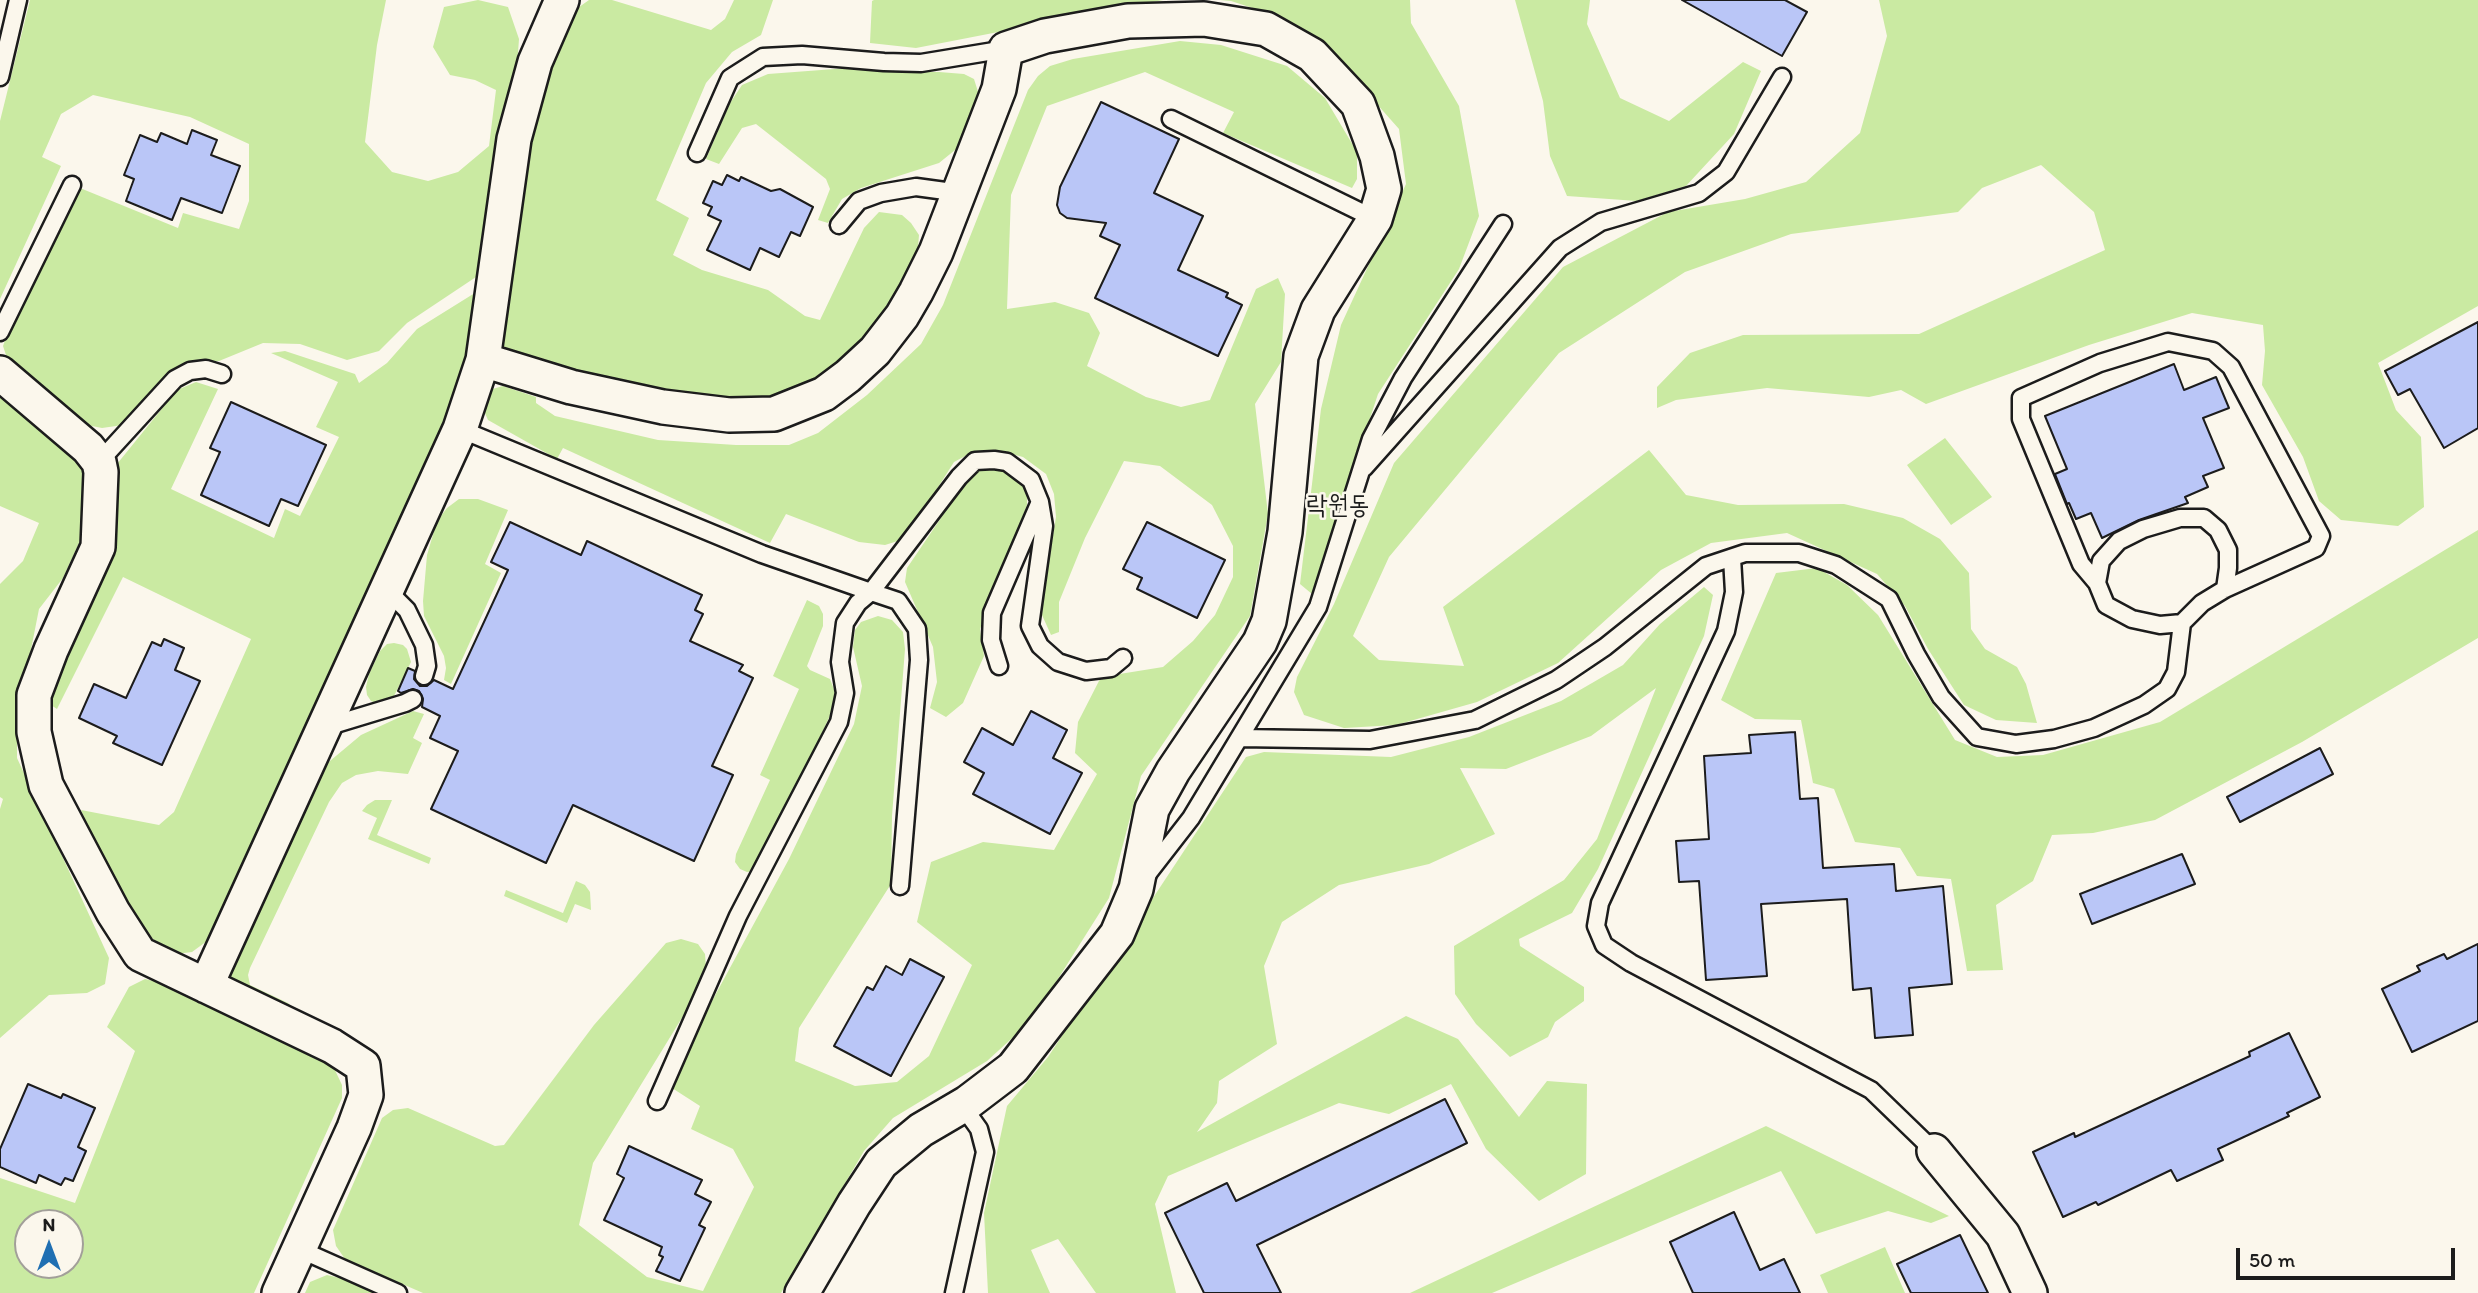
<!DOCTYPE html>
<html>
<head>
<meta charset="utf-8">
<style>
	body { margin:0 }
	#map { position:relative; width:2478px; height:1293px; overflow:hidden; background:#fbf7ec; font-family:Itim,sans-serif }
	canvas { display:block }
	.north { position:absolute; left:14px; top:1209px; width:70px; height:70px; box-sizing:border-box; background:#fbf7ec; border:2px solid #a29f99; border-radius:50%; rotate:0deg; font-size:19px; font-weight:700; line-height:28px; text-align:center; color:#1c1c1c }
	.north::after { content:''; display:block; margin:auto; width:24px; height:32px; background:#1f6fb2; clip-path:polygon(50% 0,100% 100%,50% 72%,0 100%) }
	.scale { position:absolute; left:2236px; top:1248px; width:219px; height:32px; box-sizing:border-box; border:4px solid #1c1c1c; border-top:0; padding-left:9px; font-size:21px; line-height:24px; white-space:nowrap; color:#1c1c1c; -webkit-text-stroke:5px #fbf7ec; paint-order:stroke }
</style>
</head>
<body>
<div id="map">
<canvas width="2478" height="1293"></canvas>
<div class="north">N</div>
<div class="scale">50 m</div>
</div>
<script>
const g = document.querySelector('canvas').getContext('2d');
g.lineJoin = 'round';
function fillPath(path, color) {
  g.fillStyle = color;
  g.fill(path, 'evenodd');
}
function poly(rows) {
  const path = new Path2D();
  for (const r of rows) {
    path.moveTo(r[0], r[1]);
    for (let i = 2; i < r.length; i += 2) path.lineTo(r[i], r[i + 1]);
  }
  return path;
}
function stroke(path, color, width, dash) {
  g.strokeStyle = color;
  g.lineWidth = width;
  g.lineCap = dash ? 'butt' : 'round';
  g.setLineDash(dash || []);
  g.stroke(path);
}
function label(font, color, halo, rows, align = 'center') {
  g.font = font + ' Itim,"Poor Story",sans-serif';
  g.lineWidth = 5;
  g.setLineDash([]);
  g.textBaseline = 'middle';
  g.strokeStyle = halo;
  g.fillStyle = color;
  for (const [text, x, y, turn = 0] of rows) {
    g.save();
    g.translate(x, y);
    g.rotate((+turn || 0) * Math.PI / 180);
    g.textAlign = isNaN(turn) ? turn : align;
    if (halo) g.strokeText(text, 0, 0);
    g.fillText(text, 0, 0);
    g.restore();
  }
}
const green = poly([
	[30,0,386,0,377,45,365,142,392,172,428,181,458,172,489,146,496,90,475,80,450,75,433,47,444,7,478,0,508,7,519,39,515,93,476,277,407,323,379,351,347,360,300,344,263,343,219,361,179,365,153,390,123,425,102,428,87,425,7,358,3,346,7,335,80,188,178,228,183,213,239,229,249,201,249,144,190,117,93,95,61,114,42,157,61,166,0,299,0,121],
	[589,0,612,0,711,30,725,19,734,0,773,0,761,35,732,52,706,83,656,200,689,218,673,255,702,270,768,290,805,316,820,320,864,228,879,212,902,215,911,223,919,235,917,259,905,286,874,328,833,372,760,403,600,384,496,347,535,101,575,10],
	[874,0,1163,0,916,48,870,43,872,1],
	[1220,0,1410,0,1411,23,1459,106,1479,216,1459,269,1378,394,1312,594,1300,584,1321,409,1341,325,1406,184,1399,129,1321,41,1280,17,1231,1],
	[1515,0,1590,0,1587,24,1620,98,1669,121,1743,62,1761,71,1734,134,1686,186,1637,201,1567,196,1550,156,1543,101],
	[1879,0,2478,0,2478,306,2378,363,2396,410,2421,437,2424,507,2398,526,2341,520,2319,501,2303,457,2262,385,2265,351,2263,325,2192,313,2089,345,1926,404,1901,390,1869,397,1767,388,1676,400,1657,408,1657,387,1690,353,1743,335,1919,334,2105,250,2094,212,2041,165,1982,188,1958,212,1791,234,1685,272,1559,353,1389,557,1353,636,1379,660,1464,666,1443,607,1649,450,1686,495,1738,505,1844,504,1903,518,1940,539,1969,573,1971,629,1985,649,2017,667,2026,684,2037,723,1996,720,1964,705,1928,649,1905,606,1877,574,1787,533,1711,543,1661,570,1558,663,1477,702,1396,725,1344,728,1304,715,1294,692,1297,677,1334,604,1394,463,1563,267,1668,212,1745,199,1806,182,1860,133,1887,36],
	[1180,41,1221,45,1287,66,1325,98,1357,152,1357,179,1352,188,1223,133,1234,112,1145,72,1047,106,1011,195,1007,309,1055,302,1089,313,1100,333,1087,366,1146,397,1181,407,1210,400,1256,289,1278,278,1285,294,1281,362,1255,404,1268,514,1250,616,1141,776,1109,898,1032,1020,987,1061,893,1118,864,1151,781,1293,423,1293,345,1259,336,1246,333,1230,382,1118,393,1110,408,1108,495,1146,504,1145,594,1025,666,943,681,939,698,944,705,954,706,968,699,990,593,1163,579,1225,647,1277,703,1291,754,1187,733,1149,691,1129,700,1106,672,1088,712,1001,789,859,854,724,862,686,853,647,855,630,861,622,878,616,892,620,903,632,905,649,892,816,891,884,799,1028,795,1061,855,1086,897,1082,929,1056,972,965,917,922,931,862,983,842,1054,850,1097,774,1075,753,1078,722,1101,677,1163,667,1193,641,1215,615,1233,577,1233,546,1212,505,1160,466,1124,461,1085,538,1059,602,1059,632,1051,635,1042,615,1045,584,1056,517,1054,494,1046,474,1023,457,997,450,971,453,954,462,916,522,901,540,885,545,859,542,786,514,770,543,563,448,557,459,488,420,484,411,484,398,489,390,503,386,536,397,536,403,555,416,658,440,736,445,789,445,818,433,867,395,921,344,943,305,1028,90,1038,76,1050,66,1073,59],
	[848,68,886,72,939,72,964,74,974,79,979,95,960,146,939,163,861,188,842,199,828,223,818,220,830,189,826,179,756,124,742,128,719,164,706,159,730,103,742,85,768,74],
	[478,291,465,376,207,941,192,952,176,954,164,949,143,930,112,885,81,810,159,825,174,812,251,639,123,577,57,709,48,703,74,626,110,548,118,508,115,482,117,464,177,390,196,382,218,389,171,489,274,538,285,509,300,516,339,437,316,427,338,382,271,353,285,351,355,374,359,383,387,363,417,329],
	[0,389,74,453,83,470,85,530,63,578,39,609,17,720,17,758,109,958,105,984,87,993,49,995,0,1038,0,809,3,799,0,797,0,584,23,561,39,523,0,506],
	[1945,438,1992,497,1951,525,1907,465],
	[997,466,1021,479,1027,490,1027,505,980,629,984,656,963,703,946,717,930,708,937,682,933,647,905,582,907,568,966,481,980,469],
	[459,499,478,499,508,510,485,564,501,573,451,684,444,680,446,668,444,656,424,616,423,601,427,555,437,521,447,508],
	[2478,530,2478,638,2302,742,2155,820,2093,833,2052,835,2033,881,1996,905,2003,970,1967,971,1951,879,1917,876,1900,848,1855,842,1834,789,1813,783,1801,720,1755,719,1721,700,1776,573,1817,568,1847,585,1878,615,1955,740,1997,757,2043,755,2160,722],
	[1704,587,1713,595,1704,636,1598,869,1572,913,1519,939,1520,946,1584,987,1584,1001,1555,1022,1548,1037,1510,1057,1476,1024,1455,994,1454,946,1564,880,1597,839,1656,688,1591,736,1506,769,1460,768,1495,834,1429,864,1339,885,1282,922,1264,966,1277,1044,1219,1081,1217,1103,1197,1132,1406,1016,1458,1039,1519,1117,1547,1081,1587,1084,1586,1174,1539,1201,1486,1149,1451,1084,1389,1114,1339,1103,1168,1176,1155,1204,1176,1293,1096,1293,1058,1239,1031,1250,1050,1293,988,1293,984,1213,1007,1106,1048,1057,1246,757,1264,752,1391,757,1469,737,1561,701,1623,665,1660,624],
	[807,600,819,606,823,614,823,626,807,666,810,670,830,679,835,692,835,705,760,865,756,871,747,872,740,869,735,862,736,854,770,780,760,775,799,689,773,676],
	[394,643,403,645,407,649,411,662,392,700,378,704,371,701,367,695,366,687,369,674,380,651,387,644],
	[413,711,424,714,413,738,422,743,408,774,378,771,356,775,342,783,329,802,250,968,248,975,250,985,288,1003,292,1007,292,1013,234,988,228,969,324,766,361,735],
	[375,800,392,800,377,835,431,858,429,864,368,839,377,818,362,811,367,805],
	[576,881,585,885,590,892,591,910,575,904,567,923,504,896,506,890,563,913],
	[145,979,170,985,320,1060,334,1068,342,1085,342,1098,254,1293,0,1293,0,1178,75,1203,135,1051,107,1027,129,987],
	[28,1223,70,1223,70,1265,28,1265],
	[1766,1126,1949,1216,1931,1223,1888,1211,1816,1234,1781,1171,1492,1293,1410,1293],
	[1885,1247,1905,1293,1828,1293,1820,1275],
	[327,1275,348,1280,375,1293,305,1293,310,1282]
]);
const building = poly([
	[1682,0,1785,0,1807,12,1782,56,1682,0],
	[1101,102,1179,139,1154,193,1203,216,1178,270,1228,293,1226,297,1242,305,1218,356,1095,298,1120,245,1100,236,1106,223,1067,218,1060,213,1057,205,1060,187,1101,102],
	[192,130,217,140,211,155,240,166,222,213,181,198,172,220,126,201,134,179,124,175,140,135,157,142,161,133,187,144,192,130],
	[727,175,739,181,741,177,771,191,780,189,813,207,800,236,791,232,779,257,760,248,750,270,707,250,721,221,708,215,712,207,703,203,713,181,722,185,727,175],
	[2478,322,2478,428,2444,448,2410,389,2398,395,2385,371,2478,322],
	[2174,364,2184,390,2216,377,2229,408,2203,418,2224,468,2203,476,2208,487,2185,497,2188,503,2139,520,2102,538,2091,513,2076,519,2069,503,2067,504,2055,474,2067,469,2045,416,2174,364],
	[231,402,326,445,298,506,281,499,269,526,201,495,220,452,210,448,231,402],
	[510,522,581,555,587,541,702,595,695,610,703,614,690,641,743,665,739,671,753,678,712,766,733,775,694,861,573,805,546,863,431,809,458,751,430,738,440,716,422,707,423,699,419,691,413,689,401,693,398,691,408,668,415,671,414,679,420,686,427,686,434,680,453,689,508,570,491,562,510,522],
	[1147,522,1225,560,1197,618,1137,589,1142,578,1123,569,1147,522],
	[164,639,184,648,175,670,200,681,162,765,113,743,117,736,79,718,94,684,126,698,152,642,161,646,164,639],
	[1031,711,1067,730,1053,758,1082,773,1050,834,973,794,984,773,964,762,982,728,1013,745,1031,711],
	[1795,732,1800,799,1818,798,1823,868,1894,864,1896,891,1943,886,1952,984,1909,988,1913,1035,1875,1038,1871,988,1853,990,1847,899,1761,904,1767,976,1706,980,1699,881,1679,882,1676,841,1709,839,1704,756,1751,753,1749,735,1795,732],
	[2320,748,2333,774,2240,822,2227,797,2320,748],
	[2182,854,2195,884,2092,924,2080,894,2182,854],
	[2478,944,2478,1021,2412,1052,2382,989,2420,971,2417,966,2444,954,2447,959,2478,944],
	[910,959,944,977,891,1076,834,1046,867,987,873,990,886,966,902,975,910,959],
	[2289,1033,2320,1097,2287,1113,2289,1116,2218,1149,2223,1160,2177,1181,2171,1170,2098,1205,2096,1202,2063,1217,2033,1152,2074,1133,2075,1137,2250,1056,2249,1052,2289,1033],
	[28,1084,61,1098,63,1094,95,1108,78,1147,86,1151,73,1181,65,1178,61,1185,39,1175,36,1183,0,1167,0,1149,28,1084],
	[1445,1099,1467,1143,1257,1245,1281,1293,1204,1293,1165,1213,1227,1183,1236,1201,1445,1099],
	[629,1146,702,1180,695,1194,711,1202,699,1225,705,1228,680,1281,656,1271,663,1257,659,1255,662,1247,604,1220,624,1178,617,1174,629,1146],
	[1734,1212,1760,1270,1784,1259,1800,1293,1693,1293,1670,1242,1734,1212],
	[1960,1235,1988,1293,1911,1293,1897,1264,1960,1235]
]);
const service = poly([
	[0,77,18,0],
	[1171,119,1375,219],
	[697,153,730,78,763,57,802,55,884,62,921,63,1006,49],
	[839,225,859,201,881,193,916,187,960,193],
	[0,332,72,185],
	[460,429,762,554,871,592,858,603,845,623,840,662,845,693,839,722,738,916,657,1101],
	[99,462,175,379,190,371,206,369,222,374],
	[1364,468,1560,248,1601,222,1699,193,1726,172,1782,77],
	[1732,558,1734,592,1726,631,1600,903,1596,926,1604,945,1631,963,1871,1090,1934,1151],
	[387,590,407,610,424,645,427,666,424,676],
	[2182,623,2160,625,2132,619,2106,605,2097,583,2101,561,2119,541,2143,529,2180,518,2204,518,2218,530,2228,550,2228,568,2225,589],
	[999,666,991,640,992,613,1039,504],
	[326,727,405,703,413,699],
	[1240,738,1370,740,1475,720,1556,680,1605,647,1706,566,1745,553,1799,553,1836,565,1889,599,1916,654,1941,697,1977,737,2016,744,2054,739,2094,728,2144,705,2167,689,2176,672,2182,623,2202,603,2225,589,2316,548,2321,536,2231,367,2213,351,2168,342,2100,363,2021,398,2021,419,2081,564,2097,583],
	[1146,876,1191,818,1318,607,1371,439,1403,378,1503,224],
	[900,886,919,660,917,629,898,601,871,592,959,477,975,461,994,460,1007,462,1031,480,1040,502,1044,526,1030,626,1040,646,1058,662,1086,671,1111,668,1123,658],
	[299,1249,398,1293],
	[954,1293,985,1152,979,1129,969,1115,957,1109]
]);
const minor = poly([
	[483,360,571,387,663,407,729,415,774,414,824,394,848,376,875,351,902,316,916,292,936,252,999,89,1006,49,1045,36,1128,21,1204,19,1266,29,1312,55,1358,104,1377,156,1384,189,1375,219,1318,310,1301,356,1285,532,1269,621,1260,642,1173,771,1152,809,1136,889,1117,934,1013,1068,967,1103,921,1130,881,1163,854,1204,802,1293],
	[0,373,88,448,99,462,101,472,98,547,51,650,34,695,34,732,46,785,113,912,140,954,332,1046,363,1066,366,1095,354,1128,279,1293],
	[206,986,460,429,483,360,514,139,535,62,562,0],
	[1934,1151,2003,1235,2030,1293]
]);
const quarterNames = [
	["락원동",1338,506]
];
fillPath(green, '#caeaa2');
fillPath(building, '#bac6f7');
stroke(building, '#1c1c1c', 2);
stroke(service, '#1c1c1c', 21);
stroke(minor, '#1c1c1c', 38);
stroke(service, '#fbf7ec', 16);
stroke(minor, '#fbf7ec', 33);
label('26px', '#1c1c1c', '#fbf7ec', quarterNames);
</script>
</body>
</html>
